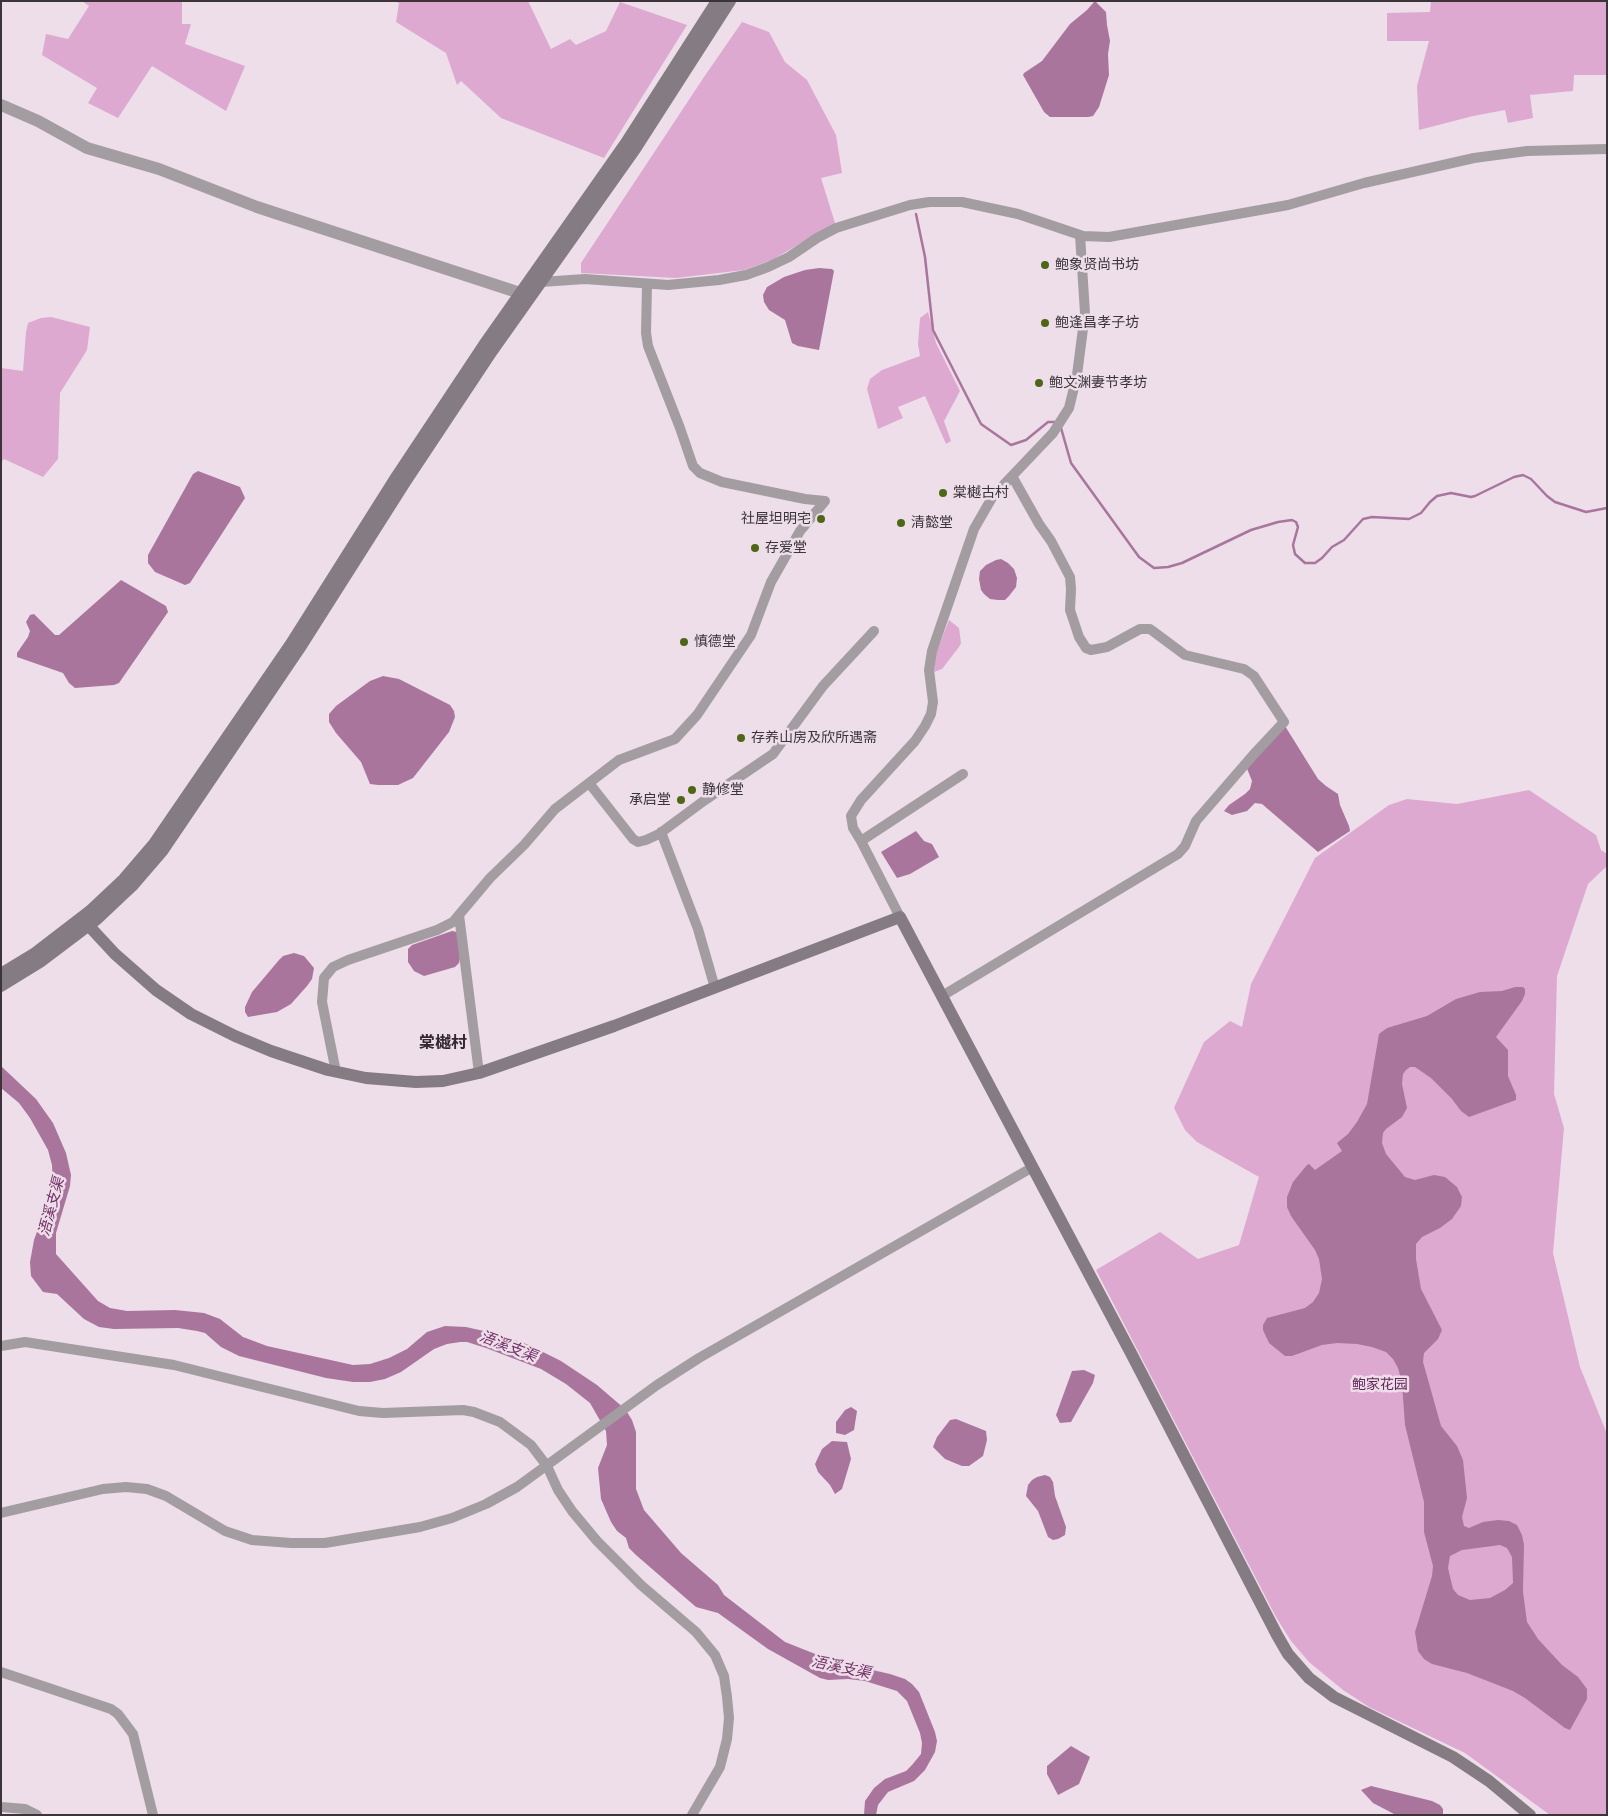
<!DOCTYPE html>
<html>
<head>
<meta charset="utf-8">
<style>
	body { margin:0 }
	#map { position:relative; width:1608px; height:1816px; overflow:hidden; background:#eddee9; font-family:"Archivo Narrow",sans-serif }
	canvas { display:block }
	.frame { position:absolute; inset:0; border:2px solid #3b353a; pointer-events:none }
</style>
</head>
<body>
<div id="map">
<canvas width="1608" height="1816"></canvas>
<div class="frame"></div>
</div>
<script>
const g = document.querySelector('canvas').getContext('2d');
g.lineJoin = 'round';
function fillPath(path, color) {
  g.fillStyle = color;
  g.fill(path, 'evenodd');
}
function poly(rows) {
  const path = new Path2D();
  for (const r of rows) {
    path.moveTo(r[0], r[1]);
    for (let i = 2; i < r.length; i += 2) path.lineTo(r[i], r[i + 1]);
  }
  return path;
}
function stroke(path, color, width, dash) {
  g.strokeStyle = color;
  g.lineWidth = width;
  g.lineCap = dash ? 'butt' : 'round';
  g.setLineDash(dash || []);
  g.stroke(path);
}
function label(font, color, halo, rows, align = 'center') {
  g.font = font + ' "Archivo Narrow","Noto Sans SC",sans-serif';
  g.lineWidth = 5;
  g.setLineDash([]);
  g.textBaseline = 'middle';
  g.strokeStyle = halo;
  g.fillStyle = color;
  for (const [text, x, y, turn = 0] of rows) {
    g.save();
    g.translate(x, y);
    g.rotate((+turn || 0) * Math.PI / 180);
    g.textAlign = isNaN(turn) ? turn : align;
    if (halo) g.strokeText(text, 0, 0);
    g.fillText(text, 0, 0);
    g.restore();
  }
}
const green = poly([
	[82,1,182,1,182,24,191,24,185,44,245,66,226,111,152,66,118,118,88,103,97,88,42,55,46,34,68,39,89,6],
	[394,1,528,1,551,49,570,39,576,45,606,31,620,2,687,25,604,158,501,118,461,81,457,85,446,53,396,22,399,3],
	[1431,1,1607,1,1607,75,1574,75,1573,91,1530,95,1533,118,1508,123,1505,110,1473,116,1419,130,1417,86,1429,41,1387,41,1387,13,1430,12],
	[742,22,769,32,785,62,807,80,836,135,842,173,821,178,835,223,772,260,744,270,676,278,581,273,581,263,704,77],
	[928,312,936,343,960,391,944,421,951,441,946,444,925,396,898,407,903,418,878,429,867,389,870,379,882,370,920,356,918,344,920,318],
	[51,317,90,327,87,350,60,393,58,459,43,477,4,459,1,462,1,368,23,371,26,332,28,323,41,318],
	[949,620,959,628,961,643,959,647,942,669,934,672,935,656],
	[1529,790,1596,835,1601,850,1607,854,1607,866,1588,884,1557,976,1554,1094,1564,1128,1553,1253,1580,1367,1607,1434,1607,1815,1550,1815,1465,1753,1369,1707,1343,1690,1309,1662,1291,1641,1276,1617,1096,1270,1160,1232,1198,1259,1239,1245,1259,1177,1197,1142,1185,1130,1174,1108,1204,1042,1230,1021,1242,1027,1251,984,1315,858,1389,805,1407,799,1457,804]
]);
const water = poly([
	[1094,2,1096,2,1106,12,1107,25,1110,41,1108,54,1109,75,1099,107,1093,116,1088,117,1050,117,1044,112,1023,75,1024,73,1042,61,1070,24,1087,10],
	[819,268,832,269,834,271,819,350,798,346,792,343,785,320,769,310,764,302,763,295,767,287,784,277,805,270],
	[198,471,240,487,245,498,190,583,185,585,155,572,148,563,148,555,193,474],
	[1001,559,1008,563,1014,569,1017,578,1016,587,1009,596,1005,600,998,600,990,599,984,594,981,590,979,579,980,571,986,565,996,560],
	[121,580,166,606,168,612,119,683,114,685,75,688,69,683,63,673,17,657,17,653,28,637,30,631,26,622,30,615,34,614,55,635,59,635],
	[383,676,399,679,450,705,454,711,455,717,449,732,413,778,398,785,378,785,370,784,361,762,336,733,329,722,329,714,336,706,370,681],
	[1285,726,1318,779,1326,786,1338,794,1340,805,1349,826,1350,831,1318,852,1262,804,1255,803,1247,811,1232,815,1224,811,1229,805,1245,794,1250,789,1252,781,1246,766],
	[916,831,924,841,932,844,939,857,910,874,897,878,881,852],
	[452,931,457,932,461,953,459,963,455,967,424,976,414,971,408,962,408,949,412,945],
	[294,953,304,956,314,968,312,979,307,986,291,1004,277,1012,248,1017,245,1012,245,1007,252,992,279,960,283,956],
	[1515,987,1523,987,1525,989,1525,994,1522,1001,1496,1037,1508,1050,1508,1076,1516,1095,1516,1100,1469,1117,1461,1111,1452,1099,1431,1078,1415,1067,1410,1067,1406,1070,1403,1074,1402,1084,1407,1108,1402,1117,1386,1129,1383,1133,1382,1143,1386,1154,1405,1177,1415,1180,1434,1175,1445,1177,1457,1187,1462,1197,1461,1206,1452,1219,1440,1228,1422,1237,1416,1244,1416,1259,1421,1289,1442,1330,1438,1339,1424,1353,1423,1362,1441,1426,1457,1446,1463,1460,1467,1498,1462,1517,1464,1526,1469,1528,1483,1522,1498,1520,1509,1521,1517,1525,1522,1535,1524,1545,1523,1592,1527,1622,1538,1639,1562,1665,1578,1677,1587,1689,1587,1699,1570,1730,1565,1728,1525,1698,1513,1691,1467,1673,1432,1664,1424,1659,1418,1651,1415,1632,1432,1576,1433,1566,1424,1532,1424,1502,1405,1425,1402,1383,1398,1368,1393,1359,1386,1352,1372,1347,1357,1344,1337,1343,1322,1345,1292,1356,1285,1356,1269,1343,1263,1330,1263,1325,1267,1318,1305,1308,1313,1302,1319,1293,1322,1279,1319,1259,1315,1250,1291,1216,1287,1207,1287,1197,1293,1182,1307,1165,1309,1164,1315,1170,1342,1151,1337,1143,1348,1134,1357,1122,1367,1104,1379,1034,1387,1028,1427,1016,1456,999,1480,992,1502,991],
	[1500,1545,1507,1548,1512,1557,1513,1583,1505,1590,1490,1598,1470,1600,1458,1595,1453,1589,1448,1568,1450,1556,1462,1550],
	[1,1066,36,1099,53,1123,66,1153,71,1175,70,1186,56,1233,56,1254,98,1301,110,1308,127,1311,175,1310,204,1313,220,1319,243,1337,267,1346,353,1365,370,1364,389,1358,407,1349,427,1332,445,1326,466,1327,497,1334,529,1345,561,1361,597,1385,625,1409,632,1420,636,1432,636,1489,644,1510,681,1553,718,1585,724,1595,785,1642,833,1661,890,1674,905,1679,912,1684,919,1692,935,1732,937,1741,935,1752,925,1770,914,1781,888,1792,878,1805,876,1815,864,1815,865,1801,874,1788,885,1779,906,1771,912,1765,921,1754,922,1743,920,1733,907,1701,897,1691,865,1681,848,1679,828,1680,820,1678,768,1649,718,1613,696,1607,636,1555,629,1548,626,1538,617,1531,611,1522,601,1499,598,1468,607,1445,606,1431,590,1403,566,1384,541,1369,486,1348,467,1342,460,1342,447,1344,434,1349,401,1372,385,1379,370,1382,353,1382,326,1378,239,1356,221,1347,205,1333,197,1331,178,1328,114,1329,99,1327,84,1319,57,1294,43,1292,31,1276,30,1262,34,1240,53,1187,52,1165,48,1150,30,1118,19,1103,1,1088],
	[1084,1370,1095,1375,1093,1383,1071,1422,1060,1423,1056,1415,1072,1371],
	[851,1407,857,1411,854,1430,845,1435,836,1433,836,1422,845,1410],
	[956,1419,986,1431,987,1440,983,1456,969,1466,962,1466,945,1459,933,1447,937,1437,950,1420],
	[832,1441,847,1442,851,1459,842,1489,835,1494,830,1485,818,1472,815,1464,822,1449],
	[1045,1475,1050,1477,1053,1482,1055,1496,1066,1527,1065,1535,1058,1539,1053,1540,1048,1537,1038,1511,1026,1496,1028,1485,1032,1480,1037,1477],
	[1071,1746,1090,1757,1079,1784,1058,1795,1047,1774,1047,1766],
	[1371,1786,1432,1801,1440,1805,1443,1809,1443,1814,1396,1815,1373,1803,1361,1790]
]);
const stream = poly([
	[916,214,925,257,933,330,981,424,1011,445,1026,440,1048,422,1057,422],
	[1061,428,1071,463,1139,557,1154,568,1168,567,1182,563,1251,530,1278,522,1292,520,1296,522,1298,527,1293,545,1295,554,1305,563,1315,563,1322,558,1332,547,1344,540,1363,519,1372,517,1409,519,1421,513,1430,502,1437,496,1451,493,1471,497,1475,496,1514,477,1523,475,1531,479,1547,496,1555,502,1586,512,1607,508]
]);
const minor = poly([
	[541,282,585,279,668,285,719,280,746,275,768,267,789,257,817,238,836,228,910,205,929,202,962,202,1018,214,1083,236,1109,237,1288,205,1364,183,1474,158,1527,151,1607,149],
	[647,285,646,333,648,346,680,428,693,466,700,473,722,482,805,499,825,501],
	[589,783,633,839,638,842,646,840,659,834,705,800,773,754,823,686,874,631],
	[661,832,698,929,715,988],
	[861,841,853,828,851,816,861,800,915,741,925,726,931,714,933,702,929,670,932,651,974,529,993,496,1053,433,1069,408,1077,375,1085,313,1080,235],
	[459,915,479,1073],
	[900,917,861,841,963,774],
	[942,996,1178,854,1185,846,1196,821,1254,754,1284,722,1254,676,1244,669,1185,655,1150,629,1140,629,1107,647,1091,650,1086,648,1079,637,1070,610,1071,589,1070,577,1051,541,1039,524,1012,476],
	[336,1072,322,1002,324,978,333,967,348,960,437,930,453,922,490,878,524,845,555,809,619,760,675,739,697,715,751,635,771,582,800,531,825,501],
	[1,1346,25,1342,174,1365,359,1411,383,1413,463,1410,474,1412,500,1422,531,1445,547,1466,558,1490,572,1511,597,1541,641,1585,696,1632,715,1655,724,1676,727,1697,729,1718,727,1739,720,1767,692,1815],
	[1,1513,103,1489,126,1487,147,1489,166,1496,225,1531,252,1540,291,1543,325,1543,420,1527,452,1518,486,1504,517,1487,657,1385,699,1358,1033,1167],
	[1,1672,111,1709,118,1714,133,1734,153,1815],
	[1,1807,25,1809,37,1815]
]);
const tertiary = poly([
	[1,105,38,121,87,148,159,169,257,207,520,293]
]);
const secondary = poly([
	[89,926,115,954,156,990,191,1014,235,1036,271,1051,328,1070,366,1078,416,1082,443,1081,479,1073,614,1026,900,917,1132,1355,1277,1635,1288,1654,1309,1678,1334,1697,1453,1757,1489,1781,1530,1815],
	[1,974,34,954,90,911,124,879,154,844,291,644,397,476,484,345,626,143,717,1],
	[1,986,40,962,97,919,132,886,163,850,299,649,405,482,492,351,635,149,730,1]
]);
const markers = [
	[1045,265,5,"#4e6616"],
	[1045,323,5,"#4e6616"],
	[1039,383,5,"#4e6616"],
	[943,493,5,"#4e6616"],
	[821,519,5,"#4e6616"],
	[901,523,5,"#4e6616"],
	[755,548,5,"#4e6616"],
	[684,642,5,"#4e6616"],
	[741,738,5,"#4e6616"],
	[692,790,5,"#4e6616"],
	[681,800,5,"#4e6616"]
];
const poiNames = [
	["鲍象贤尚书坊",1055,265],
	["鲍逢昌孝子坊",1055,323],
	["鲍文渊妻节孝坊",1049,383],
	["棠樾古村",953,493],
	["社屋坦明宅",811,519,"right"],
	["清懿堂",911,523],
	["存爱堂",765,548],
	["慎德堂",694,642],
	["存养山房及欣所遇斋",751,738],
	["静修堂",702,790],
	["承启堂",671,800,"right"]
];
const parkNames = [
	["鲍家花园",1380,1385]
];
const waterNames = [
	["浯溪支渠",52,1207,-75],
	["浯溪支渠",508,1347,21],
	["浯溪支渠",841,1668,12]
];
const quarterNames = [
	["棠樾村",443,1044]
];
fillPath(green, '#dea9d1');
fillPath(water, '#a9759d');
stroke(stream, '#a9759d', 2.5);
stroke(minor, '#a39da2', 10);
stroke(tertiary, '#a39da2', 12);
stroke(secondary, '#857b82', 12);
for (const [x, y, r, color] of markers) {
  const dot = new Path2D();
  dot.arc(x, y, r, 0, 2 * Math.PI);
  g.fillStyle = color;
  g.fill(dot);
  stroke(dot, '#eddee9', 2);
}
label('14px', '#3b353a', '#eddee9', poiNames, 'left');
label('14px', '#632358', '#eddee9', parkNames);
label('italic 15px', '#733267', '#eddee9', waterNames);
label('bold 16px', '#32272f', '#eddee9', quarterNames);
</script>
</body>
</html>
